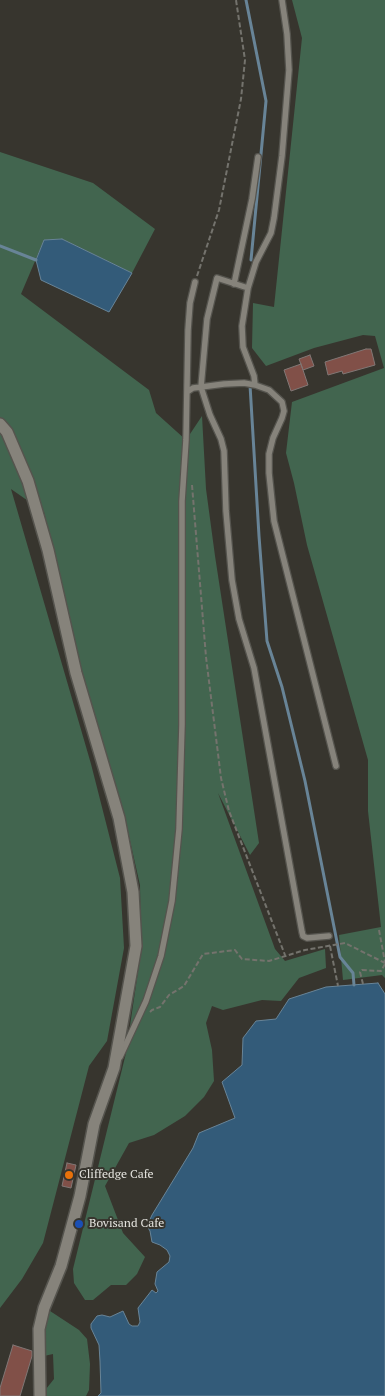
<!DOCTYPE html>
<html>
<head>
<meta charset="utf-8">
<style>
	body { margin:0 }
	canvas { display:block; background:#37352e }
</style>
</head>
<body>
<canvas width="385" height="1396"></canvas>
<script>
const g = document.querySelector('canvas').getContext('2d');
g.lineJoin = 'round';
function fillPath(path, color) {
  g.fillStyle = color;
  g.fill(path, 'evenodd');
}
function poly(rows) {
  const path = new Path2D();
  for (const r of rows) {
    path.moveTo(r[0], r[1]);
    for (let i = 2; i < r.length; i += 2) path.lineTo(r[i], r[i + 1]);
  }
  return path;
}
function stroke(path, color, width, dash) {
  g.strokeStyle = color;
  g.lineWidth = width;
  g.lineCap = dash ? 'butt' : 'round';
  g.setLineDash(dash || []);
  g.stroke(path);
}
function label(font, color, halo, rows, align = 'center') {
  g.font = font + ' "PT Serif",serif';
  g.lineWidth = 4;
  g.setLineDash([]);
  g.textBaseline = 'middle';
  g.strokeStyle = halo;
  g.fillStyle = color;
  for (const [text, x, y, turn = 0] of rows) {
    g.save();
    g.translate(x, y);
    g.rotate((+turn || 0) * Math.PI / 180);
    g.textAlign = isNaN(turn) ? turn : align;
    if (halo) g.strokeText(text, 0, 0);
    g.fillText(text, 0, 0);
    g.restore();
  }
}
const green = poly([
	[292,0,385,0,385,978,382,975,343,980,339,935,381,927,368,811,368,760,307,545,294,483,286,453,292,402,384,368,375,336,363,335,314,348,266,366,252,348,253,303,274,307,302,38],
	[0,152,93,183,155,229,132,273,62,239,44,240,21,294,149,390,156,413,186,440,202,416,206,489,215,556,259,843,250,855,218,793,275,949,285,961,325,949,326,968,299,978,281,1001,262,1000,223,1010,212,1006,206,1023,212,1050,214,1081,204,1097,185,1116,154,1135,129,1143,105,1186,123,1233,145,1257,137,1274,126,1285,111,1285,93,1300,85,1300,74,1283,73,1269,126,1053,141,951,140,885,123,810,80,667,44,512,11,489,91,764,120,878,124,948,107,1041,89,1066,43,1243,22,1279,0,1308],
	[50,1311,79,1330,87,1339,90,1364,89,1390,86,1396,47,1396,46,1389,54,1379,53,1354,44,1356,45,1326]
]);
const water = poly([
	[62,239,132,273,109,312,41,280,36,260,44,240,62,239],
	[378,983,385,994,385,1396,98,1396,101,1393,100,1361,99,1345,91,1328,91,1324,97,1316,102,1315,110,1317,123,1311,129,1324,132,1326,138,1326,140,1322,138,1308,152,1290,156,1293,158,1291,155,1284,157,1272,169,1262,170,1256,167,1250,160,1245,152,1242,150,1231,147,1226,152,1215,193,1148,199,1133,235,1118,222,1082,242,1065,243,1038,256,1021,276,1019,289,999,326,987,378,983]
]);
const stream = poly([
	[246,0,266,101,251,260],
	[0,246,36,260],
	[250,385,259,536,267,641,282,687,305,781,340,957,353,973,354,985]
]);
const building = poly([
	[366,349,371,349,375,365,343,374,342,371,328,375,325,362,366,349],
	[310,355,314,366,303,370,299,359,310,355],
	[301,364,308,385,291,391,284,370,301,364],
	[67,1163,76,1165,71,1188,62,1186,67,1163],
	[13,1345,32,1351,32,1356,20,1396,0,1396,0,1388,13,1345]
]);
const path = poly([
	[197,276,219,210,241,99,245,60,236,0],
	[192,485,206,657,221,778,229,811,285,955],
	[379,930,385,962],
	[330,946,338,986],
	[363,984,360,972,362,970,381,971,385,964],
	[150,1012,152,1010,160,1007,169,995,184,986,203,954,235,950,242,959,269,961,305,950,345,943,385,963]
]);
const lane = poly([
	[282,0,287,34,289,70,282,156,274,218,271,233,256,262,248,288,217,278,207,319,201,387,210,415,221,439,224,451,226,511,232,580,239,619,254,668,302,932,303,936,307,938,329,936],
	[234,284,252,199,258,157],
	[248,288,242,326,243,347,254,376,255,385],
	[187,392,193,388,201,387,224,384,244,383,255,385,269,390,282,402,284,411,282,418,273,438,269,454,269,473,274,521,336,766],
	[120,1057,146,1001,161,956,172,901,179,829,182,725,182,501,186,440,188,330,190,303,195,282]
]);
const street = poly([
	[0,424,7,432,28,481,48,550,76,673,119,818,133,892,136,946,114,1068,94,1124,80,1196,61,1266,44,1308,39,1329,40,1396]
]);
const markers = [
	[69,1175,5,"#e8710a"],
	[79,1224,5,"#1a4fb4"]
];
const poiNames = [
	["Cliffedge Cafe",79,1175],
	["Bovisand Cafe",89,1224]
];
fillPath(green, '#42654f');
fillPath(water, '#335b79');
stroke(water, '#688497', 1);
stroke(stream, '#688497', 3);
fillPath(building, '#815048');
stroke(building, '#817775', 1);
stroke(lane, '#55544e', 8);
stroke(street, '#55544e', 14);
stroke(path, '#74736d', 2, [5, 2.5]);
stroke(lane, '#86837b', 5.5);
stroke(street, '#86837b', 11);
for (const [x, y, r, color] of markers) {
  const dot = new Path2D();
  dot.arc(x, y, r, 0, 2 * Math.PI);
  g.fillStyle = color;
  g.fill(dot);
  stroke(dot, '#37352e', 2);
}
label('12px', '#e4e3de', '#37352e', poiNames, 'left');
</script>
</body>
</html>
